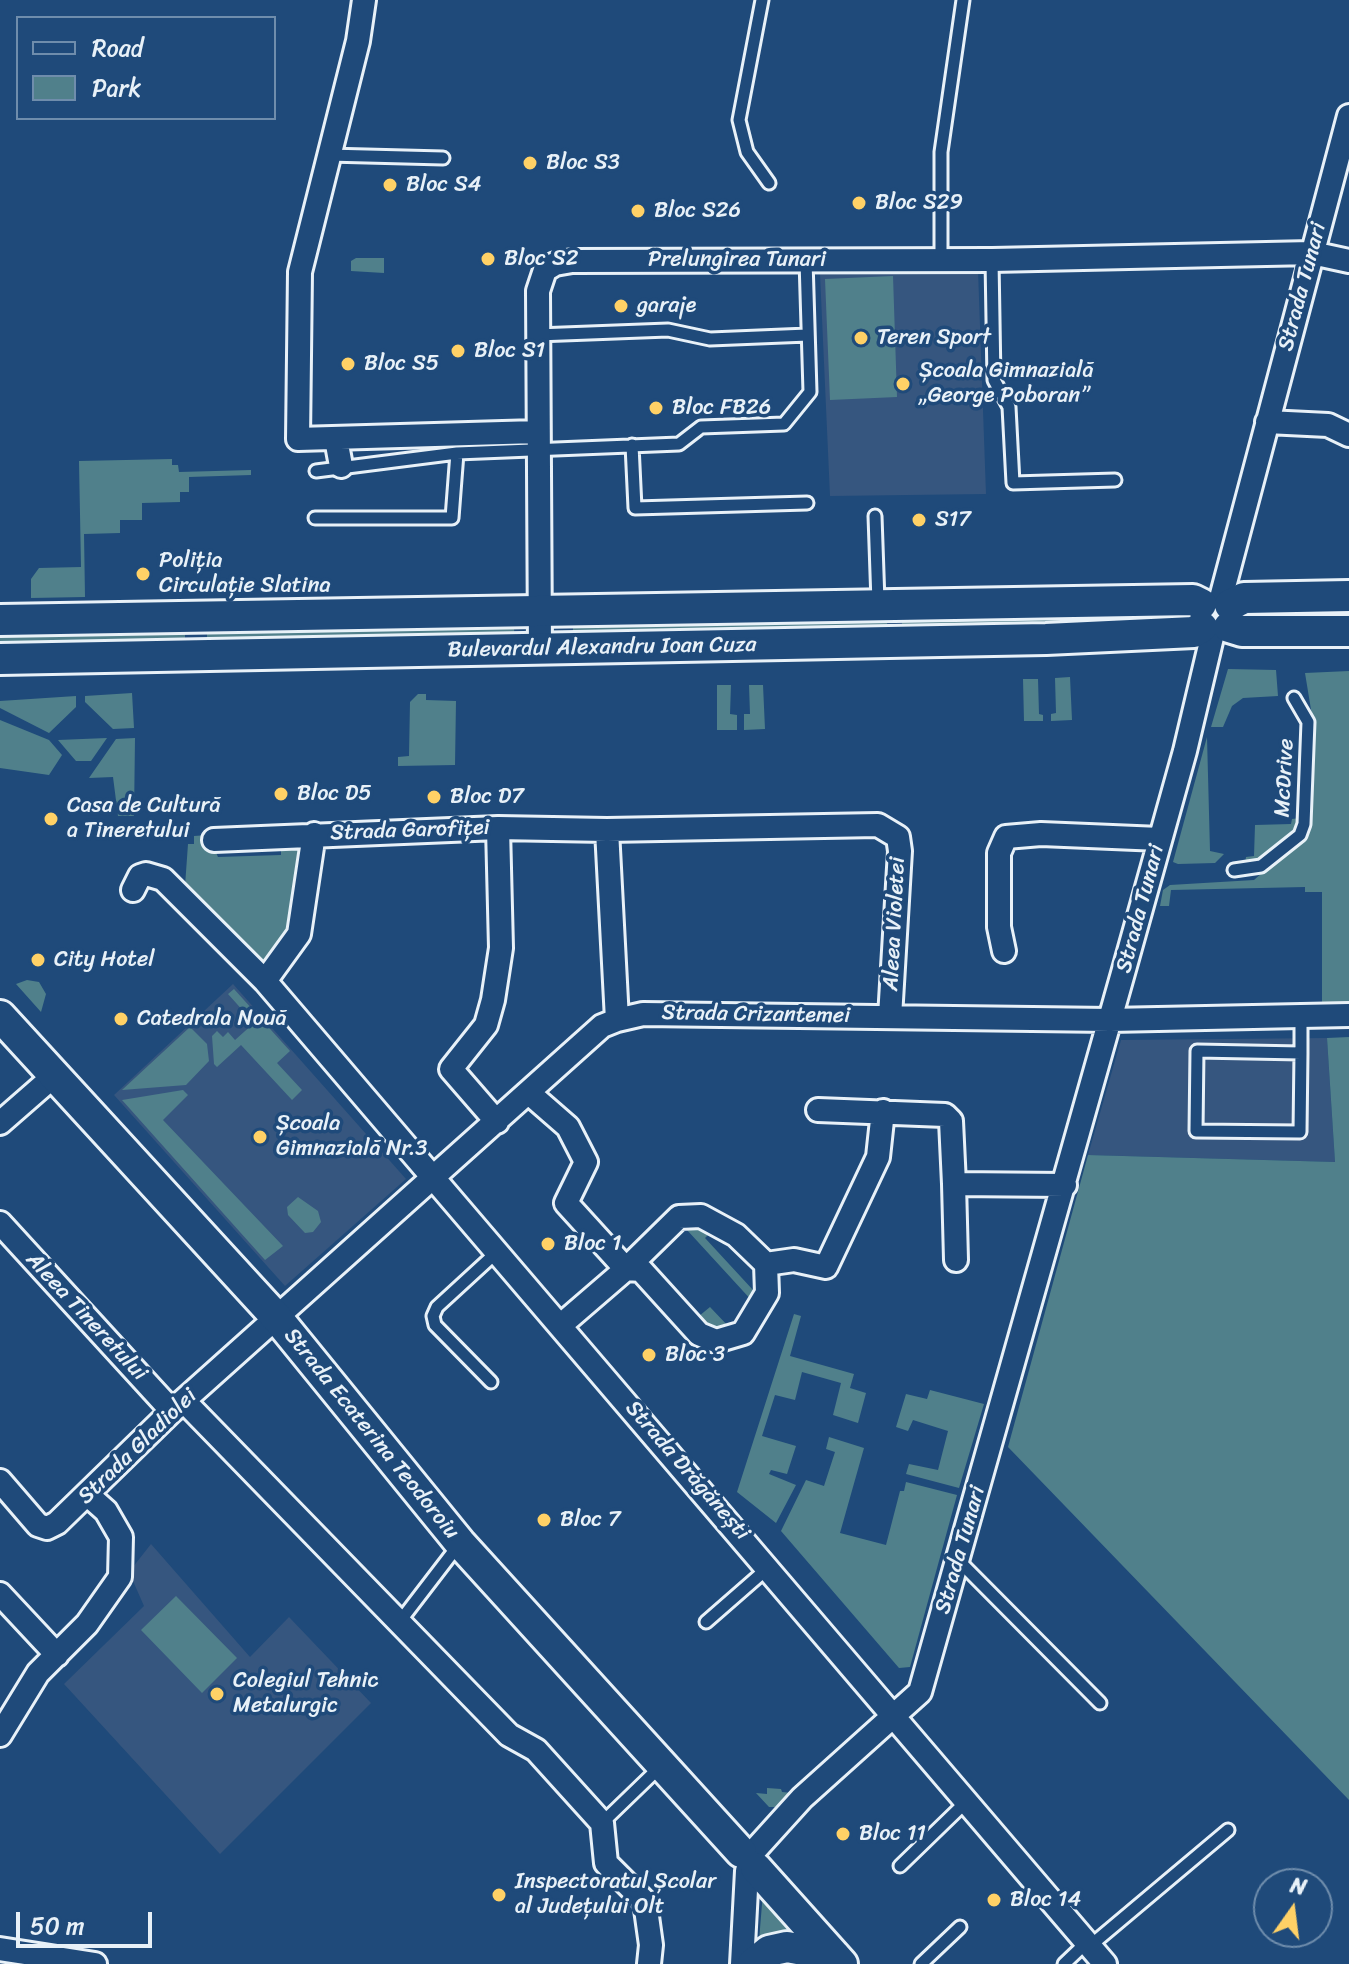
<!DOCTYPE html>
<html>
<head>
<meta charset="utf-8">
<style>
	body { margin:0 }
	#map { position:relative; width:1349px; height:1964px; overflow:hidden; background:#1f4a7a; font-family:Sriracha,sans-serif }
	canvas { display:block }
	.legend { position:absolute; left:16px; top:16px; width:260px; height:104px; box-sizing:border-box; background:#1f4a7a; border:2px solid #6f8dac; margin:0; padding:10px 14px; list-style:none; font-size:24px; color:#e8f1f8 }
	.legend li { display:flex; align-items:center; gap:16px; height:40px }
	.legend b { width:40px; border:2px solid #6f8dac }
	.north { position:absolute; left:1253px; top:1868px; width:80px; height:80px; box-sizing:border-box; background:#1f4a7a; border:2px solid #6f8dac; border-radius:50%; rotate:14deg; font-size:22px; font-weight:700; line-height:32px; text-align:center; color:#e8f1f8 }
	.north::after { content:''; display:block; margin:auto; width:28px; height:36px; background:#ffd166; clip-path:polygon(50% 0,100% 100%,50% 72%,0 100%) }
	.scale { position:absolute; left:16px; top:1912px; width:136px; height:36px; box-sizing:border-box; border:4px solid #e8f1f8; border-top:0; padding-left:10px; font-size:24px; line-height:28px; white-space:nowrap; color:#e8f1f8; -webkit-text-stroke:6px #1f4a7a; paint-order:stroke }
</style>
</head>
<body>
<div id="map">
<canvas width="1349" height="1964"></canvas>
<ul class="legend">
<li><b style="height:10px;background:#1f4a7a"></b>Road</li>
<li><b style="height:22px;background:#50808b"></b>Park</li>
</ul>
<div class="north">N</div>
<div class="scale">50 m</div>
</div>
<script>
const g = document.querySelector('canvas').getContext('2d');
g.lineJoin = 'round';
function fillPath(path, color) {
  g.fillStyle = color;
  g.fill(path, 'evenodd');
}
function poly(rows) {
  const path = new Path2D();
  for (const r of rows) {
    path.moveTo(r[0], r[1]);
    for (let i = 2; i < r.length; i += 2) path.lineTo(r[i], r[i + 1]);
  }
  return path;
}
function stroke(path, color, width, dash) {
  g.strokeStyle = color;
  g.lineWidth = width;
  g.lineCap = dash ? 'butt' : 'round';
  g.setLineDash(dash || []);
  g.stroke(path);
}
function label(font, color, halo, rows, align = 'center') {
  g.font = font + ' Sriracha,sans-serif';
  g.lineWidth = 7;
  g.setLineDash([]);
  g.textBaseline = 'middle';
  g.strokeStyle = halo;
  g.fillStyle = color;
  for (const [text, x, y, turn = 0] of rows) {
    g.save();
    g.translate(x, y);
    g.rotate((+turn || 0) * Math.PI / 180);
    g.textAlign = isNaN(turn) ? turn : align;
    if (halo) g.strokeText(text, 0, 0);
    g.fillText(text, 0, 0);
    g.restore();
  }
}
const built = poly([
	[978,270,986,494,830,496,820,274],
	[233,984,406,1179,285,1286,114,1095],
	[1327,1038,1335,1162,1088,1155,1121,1040],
	[151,1544,250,1657,289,1617,371,1703,220,1854,64,1684,144,1606,129,1572]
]);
const green = poly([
	[356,258,384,258,384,273,351,271,351,261],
	[893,276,897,397,830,400,825,279],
	[172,459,172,465,178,465,179,472,251,470,251,475,189,477,189,492,180,492,180,502,142,503,142,520,120,520,120,533,84,534,85,597,31,598,31,579,39,568,81,567,79,461],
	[1184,608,1185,616,1097,617,1058,629,902,632,902,613],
	[1349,608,1349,619,1261,621,1263,612,1340,612],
	[887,618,887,636,573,641,573,623],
	[185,627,185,643,0,650,0,630],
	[207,628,514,628,515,645,207,646],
	[1228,669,1276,670,1278,696,1243,698,1232,706,1223,727,1211,727],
	[1349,671,1349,1005,1322,1005,1322,892,1305,892,1305,887,1171,890,1169,906,1160,906,1163,890,1170,885,1254,880,1308,832,1314,728,1305,673],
	[1070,677,1072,720,1051,721,1051,714,1056,713,1055,678],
	[1023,679,1038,679,1039,714,1043,715,1043,721,1024,721],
	[717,685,731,685,730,714,737,715,737,730,717,730],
	[749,685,763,685,765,729,744,730,744,714,750,714],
	[132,693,134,728,113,729,85,702,85,696],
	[418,694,426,694,426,700,456,701,455,765,398,766,398,757,409,756,410,702],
	[76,696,76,707,49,733,0,708,0,701],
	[0,720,49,740,62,755,49,775,0,768],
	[1207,737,1210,851,1224,854,1215,863,1178,864,1173,862],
	[107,738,91,761,76,761,58,740],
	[135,738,134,816,118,816,113,777,89,778,116,739],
	[1300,818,1298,830,1264,860,1245,864,1246,857,1254,856,1255,825,1291,824,1292,819],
	[208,835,218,857,281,855,281,851,298,848,302,873,298,925,269,969,185,886,188,844,194,844,194,836],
	[27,980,39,982,46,994,41,1012,16,984],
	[234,989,290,1051,277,1063,302,1090,292,1100,241,1045,217,1067,214,1064,212,1036,217,1031,223,1037,228,1032,235,1040,254,1023,228,994],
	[190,1027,207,1044,209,1061,186,1085,122,1090],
	[1349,1037,1349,1800,1008,1447,1088,1155,1335,1162,1327,1038],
	[183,1090,188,1095,163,1120,283,1246,265,1260,122,1100],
	[298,1197,318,1211,321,1222,313,1232,305,1233,288,1215,287,1207],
	[692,1227,712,1231,705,1238,753,1290,756,1288,763,1295,754,1303,687,1230],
	[710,1307,729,1327,721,1334,693,1321],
	[794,1314,801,1316,790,1356,854,1374,850,1388,866,1393,858,1423,833,1415,841,1383,802,1372,795,1400,775,1395,762,1436,796,1446,787,1474,771,1470,769,1474,796,1485,776,1523,737,1492],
	[930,1390,984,1404,959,1488,906,1474,909,1464,938,1470,948,1431,913,1420,908,1431,896,1427,906,1394,927,1399],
	[829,1437,864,1448,840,1533,886,1545,900,1491,904,1491,906,1482,957,1495,910,1667,899,1668,781,1531,806,1480,824,1486,835,1452,826,1449],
	[176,1596,237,1658,202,1693,141,1630],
	[767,1788,781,1789,782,1792,793,1793,775,1807,769,1807,756,1793,767,1794],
	[763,1892,804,1935,758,1953]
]);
const service = poly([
	[762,0,739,120,747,152,769,183],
	[328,155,443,158],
	[941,260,941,152,963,0],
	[992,260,994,380,1009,407,1013,483,1115,480],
	[537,335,668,330,710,339,808,335],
	[632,445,635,508,807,503],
	[316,471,457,453,679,444,701,427,784,424,810,392,806,260],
	[875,516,878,602],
	[315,518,452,518,457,453],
	[1234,870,1261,866,1300,835,1304,824,1308,722,1294,698],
	[1301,1053,1197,1051,1196,1131,1300,1132,1301,1053,1301,1016],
	[491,1382,435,1325,433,1316,437,1307,498,1251],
	[959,1561,1100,1703],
	[401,1620,460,1543],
	[706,1622,769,1567],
	[602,1823,662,1765],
	[900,1866,967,1801],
	[1090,1946,1228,1830],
	[921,1964,960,1927],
	[1064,1964,1087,1942]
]);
const minor = poly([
	[364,0,358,41,300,272,298,439,537,432],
	[1267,422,1328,425,1349,435],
	[336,439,341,466],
	[1221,598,1349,116],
	[540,650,538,291,545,270,555,264,572,261,992,260,1312,253,1349,261],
	[607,830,617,1020],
	[214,840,498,828,607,830,878,825,898,837,900,851,890,1017],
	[133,890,140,876,146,874,163,879,265,981,1105,1964],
	[1004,951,999,927,999,853,1006,837,1041,834,1160,839],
	[265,981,299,934,314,834],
	[529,1093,568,1127,586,1162,566,1203,626,1269,641,1270,699,1334,716,1341,743,1333,767,1293,766,1264,736,1235,701,1216,679,1217,626,1269,561,1325],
	[818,1110,945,1115,951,1121,954,1184,1065,1185],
	[497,1122,451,1069,486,1025,493,1000,501,948,498,828],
	[0,1123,55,1075],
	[954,1184,956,1260],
	[0,1223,172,1411],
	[766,1264,794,1260,826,1267,878,1157,883,1111],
	[184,1401,509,1735,536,1750,602,1823,606,1863,645,1902,651,1945,649,1964],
	[0,1481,38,1525,47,1528,57,1523,172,1411,602,1026,617,1020,643,1014,1110,1020,1349,1015],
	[0,1594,57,1655],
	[0,1735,38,1673,87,1624,120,1577,121,1537,106,1511,88,1495],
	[754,1851,802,1798,920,1692,1125,966,1185,751,1213,633],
	[0,1949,95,1964],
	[742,1964,747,1871]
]);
const secondary = poly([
	[1230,605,1244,598,1349,596],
	[0,620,1193,600,1201,604],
	[1229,627,1242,631,1349,631],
	[0,659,1046,639,1194,632,1202,627],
	[0,1016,277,1318,460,1543,741,1852],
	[756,1868,842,1964],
	[753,1964,769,1951,787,1947,835,1956]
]);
const markers = [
	[530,163,8,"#ffd166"],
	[390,185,8,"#ffd166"],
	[859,203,8,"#ffd166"],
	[638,211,8,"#ffd166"],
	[488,259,8,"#ffd166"],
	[621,306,8,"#ffd166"],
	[861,338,8,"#ffd166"],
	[458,351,8,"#ffd166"],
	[348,364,8,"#ffd166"],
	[903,384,8,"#ffd166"],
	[656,408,8,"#ffd166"],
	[919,520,8,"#ffd166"],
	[143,574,8,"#ffd166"],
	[281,794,8,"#ffd166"],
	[434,797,8,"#ffd166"],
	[51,819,8,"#ffd166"],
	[38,960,8,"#ffd166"],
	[121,1019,8,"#ffd166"],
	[260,1137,8,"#ffd166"],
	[548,1244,8,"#ffd166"],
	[649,1355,8,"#ffd166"],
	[544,1520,8,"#ffd166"],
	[217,1694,8,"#ffd166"],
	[843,1834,8,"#ffd166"],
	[499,1895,8,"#ffd166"],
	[994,1900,8,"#ffd166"]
];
const poiNames = [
	["Bloc S3",546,163],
	["Bloc S4",406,185],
	["Bloc S29",875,203],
	["Bloc S26",654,211],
	["Bloc S2",504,259],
	["garaje",637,306],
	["Teren Sport",877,338],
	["Bloc S1",474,351],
	["Bloc S5",364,364],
	["Școala Gimnazială",919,371],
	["„George Poboran”",919,396],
	["Bloc FB26",672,408],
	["S17",935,520],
	["Poliția",159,561],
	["Circulație Slatina",159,586],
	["Bloc D5",297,794],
	["Bloc D7",450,797],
	["Casa de Cultură",67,806],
	["a Tineretului",67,831],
	["City Hotel",54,960],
	["Catedrala Nouă",137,1019],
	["Școala",276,1124],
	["Gimnazială Nr.3",276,1149],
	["Bloc 1",564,1244],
	["Bloc 3",665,1355],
	["Bloc 7",560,1520],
	["Colegiul Tehnic",233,1681],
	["Metalurgic",233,1706],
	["Bloc 11",859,1834],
	["Inspectoratul Școlar",515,1882],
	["al Județului Olt",515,1907],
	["Bloc 14",1010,1900]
];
const streetNames = [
	["Prelungirea Tunari",737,260],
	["Strada Tunari",1303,287,-75],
	["Bulevardul Alexandru Ioan Cuza",602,648,-1],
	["McDrive",1285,778,-87],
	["Strada Garofiței",410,831,-2],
	["Strada Tunari",1141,909,-75],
	["Aleea Violetei",895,924,-87],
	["Strada Crizantemei",756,1015,1],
	["Aleea Tineretului",86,1317,47],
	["Strada Ecaterina Teodoroiu",371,1434,51],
	["Strada Gladiolei",138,1447,-44],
	["Strada Drăgănești",687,1471,49],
	["Strada Tunari",961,1550,-74]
];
fillPath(built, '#36567f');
fillPath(green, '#50808b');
stroke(service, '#e8f1f8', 17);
stroke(minor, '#e8f1f8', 28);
stroke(secondary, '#e8f1f8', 36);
stroke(service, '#1f4a7a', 11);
stroke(minor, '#1f4a7a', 22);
stroke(secondary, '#1f4a7a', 30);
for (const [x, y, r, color] of markers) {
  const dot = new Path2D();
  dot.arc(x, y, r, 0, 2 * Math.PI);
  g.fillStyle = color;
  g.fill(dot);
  stroke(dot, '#1f4a7a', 3);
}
label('22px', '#e8f1f8', '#1f4a7a', poiNames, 'left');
label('22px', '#e8f1f8', '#1f4a7a', streetNames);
</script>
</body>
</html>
